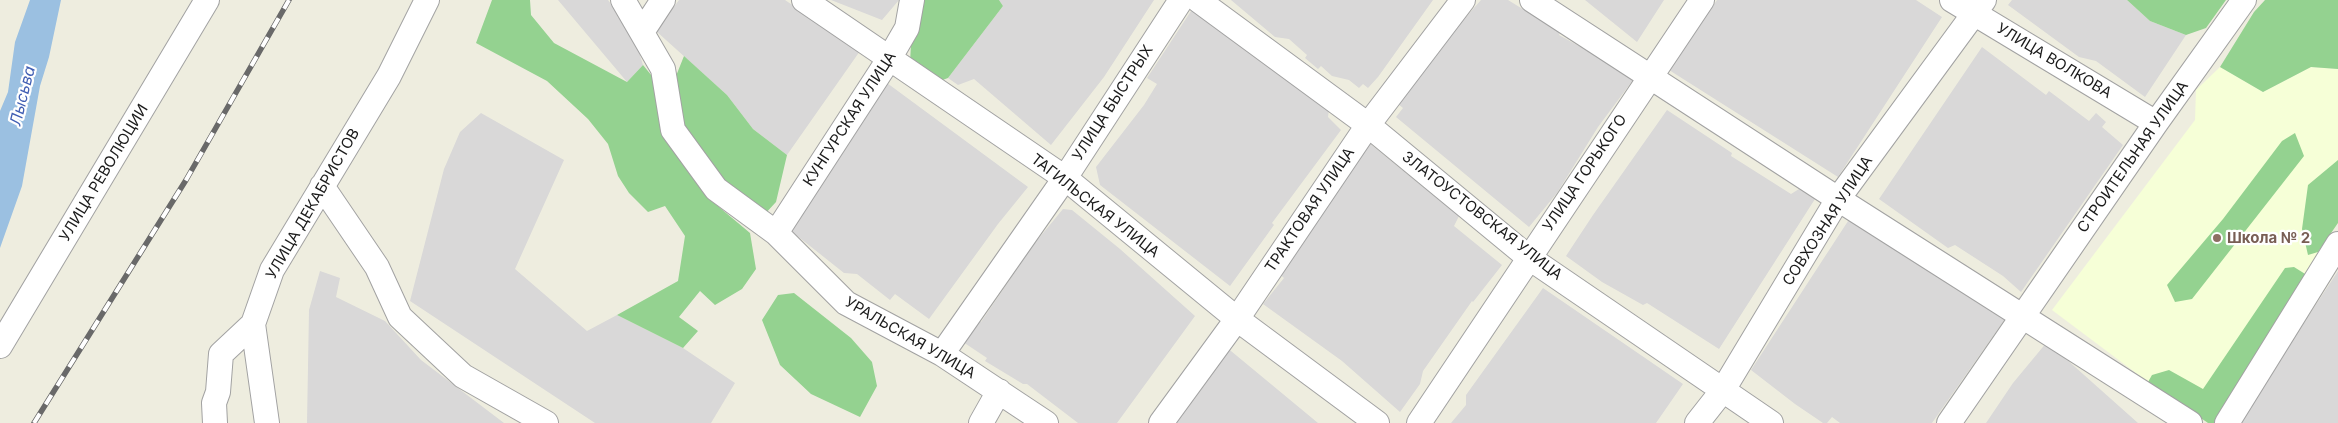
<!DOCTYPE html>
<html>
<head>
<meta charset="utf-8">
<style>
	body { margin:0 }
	canvas { display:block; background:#eeeddf }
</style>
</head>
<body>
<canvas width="2338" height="423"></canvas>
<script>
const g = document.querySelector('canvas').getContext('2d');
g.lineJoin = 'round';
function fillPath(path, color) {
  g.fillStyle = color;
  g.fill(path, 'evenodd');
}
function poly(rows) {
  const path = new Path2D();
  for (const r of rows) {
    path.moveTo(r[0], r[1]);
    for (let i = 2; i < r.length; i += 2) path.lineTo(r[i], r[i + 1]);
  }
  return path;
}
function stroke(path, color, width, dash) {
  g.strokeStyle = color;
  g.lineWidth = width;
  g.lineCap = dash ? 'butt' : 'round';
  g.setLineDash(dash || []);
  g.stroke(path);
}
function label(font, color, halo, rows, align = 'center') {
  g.font = font + ' Inter,sans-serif';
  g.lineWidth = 4.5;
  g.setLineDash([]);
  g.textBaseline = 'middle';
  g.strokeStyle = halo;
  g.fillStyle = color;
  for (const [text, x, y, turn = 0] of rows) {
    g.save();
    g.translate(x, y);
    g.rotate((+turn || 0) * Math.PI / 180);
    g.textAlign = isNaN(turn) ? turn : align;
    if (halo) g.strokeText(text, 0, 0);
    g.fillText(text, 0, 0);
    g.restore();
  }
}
const residential = poly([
	[558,0,608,0,633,33,643,65,627,82],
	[679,0,785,0,860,51,787,155,753,129,727,95,656,31],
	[831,0,899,0,882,20],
	[999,0,1154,0,1104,77,1051,145,974,79,958,85,948,78,1003,6],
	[1231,0,1433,0,1378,77,1368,88,1363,84,1359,88,1349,80,1332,76,1321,66,1318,69,1305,58,1307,55,1289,39,1275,37],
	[1481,0,1508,0,1560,32,1559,35,1606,61,1633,80,1598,127,1557,193,1529,227,1396,117,1403,108,1393,100,1462,14,1466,17],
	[1585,0,1664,0,1637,42],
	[1717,0,1916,0,1942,17,1838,177,1669,70],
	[2012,0,2127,0,2150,21,2186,35,2145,97,2096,61,2079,57,2008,5],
	[1193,8,1329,109,1328,117,1341,130,1272,223,1274,225,1230,286,1100,185,1096,167,1144,105,1157,84,1147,78],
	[1982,47,2046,95,2049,91,2089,121,2096,113,2106,122,2102,127,2123,145,2021,292,2003,276,1955,245,1948,248,1879,199],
	[887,83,1028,187,998,224,929,319,895,294,890,300,857,274,844,273,786,227],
	[1667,110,1732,153,1731,156,1791,194,1799,189,1815,199,1719,349,1647,303,1643,305,1602,282,1566,256,1593,215],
	[481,113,564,160,515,269,587,331,617,315,683,348,735,383,711,423,595,423,410,301,444,169,460,132],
	[1368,142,1459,216,1454,226,1502,265,1473,302,1472,301,1423,371,1420,384,1400,412,1342,361,1263,304,1284,278,1276,271],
	[1063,209,1072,210,1120,249,1195,316,1117,423,1078,423,1027,384,1023,384,985,361,987,358,963,342,978,320,981,322,1034,244],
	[1850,218,2005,319,1932,423,1840,423,1832,417,1827,423,1823,423,1795,404,1751,370],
	[320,271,340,278,336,297,385,321,421,360,504,423,307,423,309,310],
	[2338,271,2338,423,2240,423,2239,422],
	[1543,288,1683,384,1656,423,1451,423,1466,405,1466,395],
	[2047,342,2138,423,1986,423,2013,383],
	[1225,345,1231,351,1318,423,1169,423]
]);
const education = poly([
	[2220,67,2263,92,2311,67,2338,69,2338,223,2318,252,2310,277,2214,423,2208,423,2148,382,2052,310,2195,120,2196,90]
]);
const forest = poly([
	[492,0,530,0,531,15,554,43,627,82,643,65,656,81,664,139,692,171,713,202,750,233,756,269,742,289,715,305,700,291,679,317,698,331,683,348,617,315,678,281,685,236,665,206,648,212,629,193,618,176,608,144,588,119,547,81,476,43],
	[923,0,999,0,1003,6,948,78,937,82,910,63,911,44],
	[2127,0,2226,0,2206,28,2186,35,2150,21],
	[2265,0,2338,0,2338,69,2311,67,2263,92,2220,67,2254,12],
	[684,56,727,95,753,129,787,155,776,202,764,215,715,175,683,125,674,81],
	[2295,133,2304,156,2192,299,2175,302,2167,285,2223,219,2282,141],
	[2338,160,2338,223,2318,252,2308,255,2302,229,2308,185],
	[2294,267,2310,277,2214,423,2208,423,2148,382,2152,375,2169,370,2203,389,2285,268],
	[794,293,851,338,872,362,877,386,860,417,811,394,780,365,762,320,778,295]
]);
const water = poly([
	[30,0,61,0,49,57,40,86,22,186,0,248,0,111,8,92,15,42]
]);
const minor = poly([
	[623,0,663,69,673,130,716,189,776,233,846,303,942,354,1046,423],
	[804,0,1065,178,1237,319,1377,423],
	[1198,0,1368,125,1528,257,1771,423],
	[1532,0,1838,199,2190,423],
	[1952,0,2156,123],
	[642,32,663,0],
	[322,186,377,267,400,317,463,376,546,423],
	[776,233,889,59,907,28,912,0],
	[0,346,207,0],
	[942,354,1065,178,1181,0],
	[215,423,214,403,218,392,221,354,253,324],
	[267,423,253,324,272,270,389,76,427,0],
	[981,423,999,391],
	[1161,423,1237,319,1368,125,1463,0],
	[1419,423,1702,0],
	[1697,423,1723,390,1838,199,1984,0],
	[1949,423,2156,123,2244,0],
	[2227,423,2338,244]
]);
const rail = poly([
	[34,423,186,180,289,0]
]);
const markers = [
	[2217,238,5,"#8d6e63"]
];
const streetNames = [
	["УЛИЦА ВОЛКОВА",2054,61,31],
	["УЛИЦА БЫСТРЫХ",1113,103,-57],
	["КУНГУРСКАЯ УЛИЦА",850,119,-57],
	["СТРОИТЕЛЬНАЯ УЛИЦА",2133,157,-55],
	["УЛИЦА РЕВОЛЮЦИИ",104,173,-59],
	["УЛИЦА ГОРЬКОГО",1585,173,-56],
	["УЛИЦА ДЕКАБРИСТОВ",313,204,-60],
	["ТАГИЛЬСКАЯ УЛИЦА",1095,206,38],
	["ТРАКТОВАЯ УЛИЦА",1310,210,-56],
	["ЗЛАТОУСТОВСКАЯ УЛИЦА",1482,216,38],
	["СОВХОЗНАЯ УЛИЦА",1828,221,-57],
	["УРАЛЬСКАЯ УЛИЦА",910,338,30]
];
const educationNames = [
	["Школа № 2",2227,238]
];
const waterNames = [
	["Лысьва",23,96,-76]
];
fillPath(residential, '#d9d8d8');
fillPath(education, '#f6ffd7');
fillPath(forest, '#94d290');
fillPath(water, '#9bc0e1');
stroke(minor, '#a2a2a2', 26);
stroke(minor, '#fff', 24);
stroke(rail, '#696969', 5.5);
stroke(rail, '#fff', 4, [11]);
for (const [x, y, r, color] of markers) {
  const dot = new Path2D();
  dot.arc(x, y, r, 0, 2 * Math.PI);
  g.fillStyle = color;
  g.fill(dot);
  stroke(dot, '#fff', 2);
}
label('15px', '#1b1b1b', '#fff', streetNames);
label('bold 15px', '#785e54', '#fff', educationNames, 'left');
label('italic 16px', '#405eb3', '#fff', waterNames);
</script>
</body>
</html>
